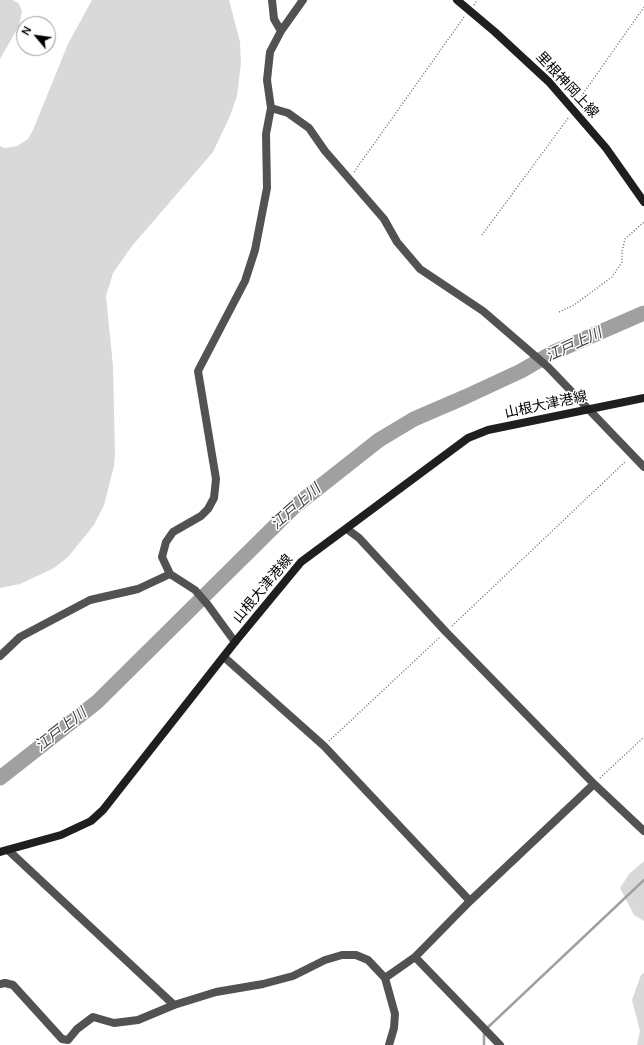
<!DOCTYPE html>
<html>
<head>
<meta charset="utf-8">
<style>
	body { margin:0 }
	#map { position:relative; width:644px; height:1045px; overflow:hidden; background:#fff; font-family:Manrope,sans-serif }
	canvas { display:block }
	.north { position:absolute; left:16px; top:16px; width:40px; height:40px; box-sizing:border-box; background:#fff; border:1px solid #999; border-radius:50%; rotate:299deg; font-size:11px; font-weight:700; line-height:16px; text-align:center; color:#000 }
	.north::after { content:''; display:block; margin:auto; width:14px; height:18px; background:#000; clip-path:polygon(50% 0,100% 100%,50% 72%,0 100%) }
</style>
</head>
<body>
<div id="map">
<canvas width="644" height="1045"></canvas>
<div class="north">N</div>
</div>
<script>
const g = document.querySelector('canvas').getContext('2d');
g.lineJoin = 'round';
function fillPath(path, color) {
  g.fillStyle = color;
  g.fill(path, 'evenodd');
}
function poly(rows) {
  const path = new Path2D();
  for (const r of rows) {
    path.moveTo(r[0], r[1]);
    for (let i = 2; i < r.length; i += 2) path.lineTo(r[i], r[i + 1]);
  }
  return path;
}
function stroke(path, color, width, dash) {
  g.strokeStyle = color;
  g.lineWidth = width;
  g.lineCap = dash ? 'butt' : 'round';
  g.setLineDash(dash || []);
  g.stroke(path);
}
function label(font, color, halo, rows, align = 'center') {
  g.font = font + ' Manrope,"Noto Sans JP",sans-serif';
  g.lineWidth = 3;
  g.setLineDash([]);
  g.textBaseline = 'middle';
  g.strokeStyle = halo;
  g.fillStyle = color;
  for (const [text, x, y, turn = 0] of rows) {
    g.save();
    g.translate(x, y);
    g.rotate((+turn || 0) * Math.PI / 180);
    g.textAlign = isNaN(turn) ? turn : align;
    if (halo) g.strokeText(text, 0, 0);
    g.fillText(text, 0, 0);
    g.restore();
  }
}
const green = poly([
	[0,0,13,0,19,4,22,11,19,26,0,59],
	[92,0,229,0,240,42,241,63,237,96,230,116,213,152,132,246,113,273,106,296,113,366,115,454,114,466,104,505,94,525,68,557,54,568,20,584,0,588,0,146,5,148,17,146,28,139,33,130,68,44],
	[644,861,644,921,634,915,620,888,629,874],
	[644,973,644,1045,637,1045,640,1031,632,1000,641,975]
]);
const stream = poly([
	[484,1045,484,1031,644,880]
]);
const river = poly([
	[0,778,97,702,294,507,379,440,414,419,465,397,521,371,552,353,644,313]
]);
const path = poly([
	[474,5,477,0],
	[577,104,585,91,644,7],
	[354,172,464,17],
	[482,235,569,117],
	[559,312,574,305,612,277,622,262,622,251,625,239,644,222],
	[452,626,626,461],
	[329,741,440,637],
	[600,778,644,737]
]);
const street = poly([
	[272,0,274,19,281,31],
	[271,108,288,113,309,128,325,151,384,219,397,242,420,269,483,311,548,367,644,467],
	[347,529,359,538,446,632,594,784,644,831],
	[235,642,208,605,195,590,170,574,162,557,166,542,173,532,201,516,208,509,214,498,216,479,198,371,245,281,255,250,267,188,266,134,271,108,267,80,270,52,281,31,303,0],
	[0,656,20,637,90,600,138,589,170,574],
	[224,657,324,746,470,901],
	[8,850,174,1005],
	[415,957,500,1045],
	[385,978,415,957,470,901,594,784],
	[0,984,5,983,13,985,62,1039,68,1040,77,1029,93,1017,114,1023,138,1020,174,1005,216,992,263,984,293,976,325,960,342,955,356,955,368,960,385,978,395,1014,394,1028,389,1045]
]);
const secondary = poly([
	[457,0,495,32,549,82,606,148,644,202],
	[0,852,61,835,91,821,103,810,235,642,301,562,468,438,488,430,644,398]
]);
const streetNames = [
	["里根神岡上線",567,85,47],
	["山根大津港線",546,405,-12],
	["山根大津港線",263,589,-50]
];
const waterNames = [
	["江戸上川",574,345,-25],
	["江戸上川",296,507,-41],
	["江戸上川",61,730,-38]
];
fillPath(green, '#d9d9d9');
stroke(stream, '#a0a0a0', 2.5);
stroke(river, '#a0a0a0', 15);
stroke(path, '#747474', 1.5, [1, 2]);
stroke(street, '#525252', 8);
stroke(secondary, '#1f1f1f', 8);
label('14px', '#000', '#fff', streetNames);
label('italic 15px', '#414141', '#fff', waterNames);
</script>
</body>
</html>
